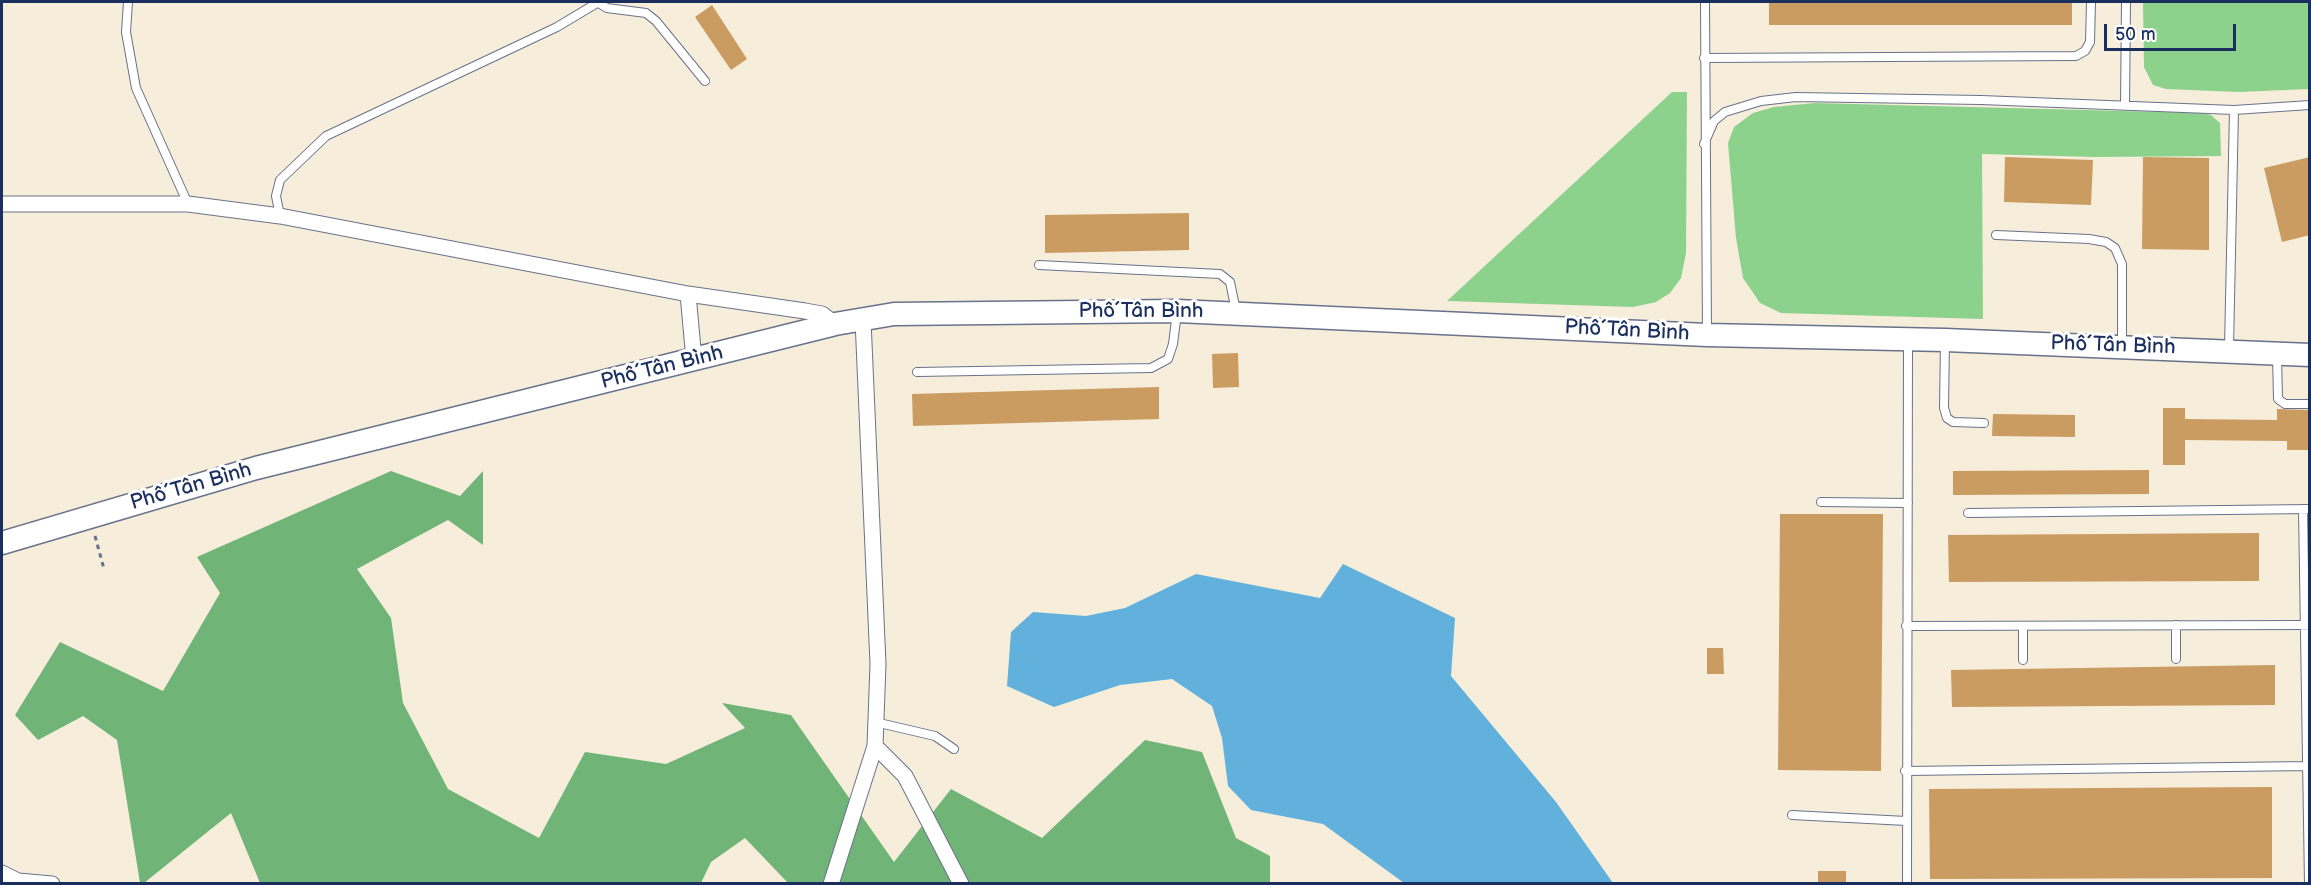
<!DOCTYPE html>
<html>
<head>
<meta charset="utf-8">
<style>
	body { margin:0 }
	#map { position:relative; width:2311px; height:885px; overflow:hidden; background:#f6eddb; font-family:"Balsamiq Sans",sans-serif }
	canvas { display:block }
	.frame { position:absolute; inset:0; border:3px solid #1b2f5e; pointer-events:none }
	.scale { position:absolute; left:2104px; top:24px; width:132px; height:27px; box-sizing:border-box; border:3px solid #1b2f5e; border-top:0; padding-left:8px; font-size:18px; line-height:21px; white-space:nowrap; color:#1b2f5e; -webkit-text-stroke:4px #fff; paint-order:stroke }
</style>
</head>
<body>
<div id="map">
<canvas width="2311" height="885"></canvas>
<div class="frame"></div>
<div class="scale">50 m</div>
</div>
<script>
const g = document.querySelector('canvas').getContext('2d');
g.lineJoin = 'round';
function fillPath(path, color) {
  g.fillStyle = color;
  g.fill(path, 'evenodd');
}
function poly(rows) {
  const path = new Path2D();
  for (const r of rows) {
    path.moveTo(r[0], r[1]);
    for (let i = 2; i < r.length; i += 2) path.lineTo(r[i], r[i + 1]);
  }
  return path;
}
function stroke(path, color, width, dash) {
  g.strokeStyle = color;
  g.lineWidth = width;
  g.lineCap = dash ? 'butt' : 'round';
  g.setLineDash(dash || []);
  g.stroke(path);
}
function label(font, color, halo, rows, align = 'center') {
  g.font = font + ' "Balsamiq Sans",sans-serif';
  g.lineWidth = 6;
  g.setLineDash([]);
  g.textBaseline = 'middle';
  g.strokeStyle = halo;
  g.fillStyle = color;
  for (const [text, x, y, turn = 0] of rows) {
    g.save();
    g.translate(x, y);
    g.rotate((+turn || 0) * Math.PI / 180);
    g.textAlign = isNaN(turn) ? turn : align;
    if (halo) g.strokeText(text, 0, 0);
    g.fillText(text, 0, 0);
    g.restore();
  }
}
const green = poly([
	[2143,2,2309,2,2309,89,2239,92,2166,89,2153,85,2144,67],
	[1672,92,1687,92,1686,253,1681,278,1670,293,1656,302,1633,307,1447,301],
	[1815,103,2201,113,2211,115,2220,123,2221,156,2094,157,1982,154,1983,319,1781,313,1760,303,1743,278,1736,238,1728,143,1734,127,1753,113,1774,107]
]);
const forest = poly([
	[391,471,460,496,483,471,483,545,448,520,357,569,391,618,403,703,448,789,539,838,585,752,666,764,745,728,722,703,791,715,894,862,951,789,1042,838,1145,740,1202,752,1236,838,1270,856,1270,883,788,883,745,838,711,862,701,883,260,883,231,813,144,883,140,883,117,740,83,716,38,740,15,715,60,642,163,691,220,593,197,557]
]);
const water = poly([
	[1343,564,1455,618,1451,676,1556,802,1613,883,1404,883,1323,824,1251,810,1228,786,1222,738,1212,706,1172,679,1120,685,1054,707,1007,686,1011,632,1033,612,1086,616,1125,608,1196,574,1320,598]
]);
const building = poly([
	[1769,2,2072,2,2072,25,1769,25],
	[712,5,747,59,731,70,695,17],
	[2005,157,2093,160,2091,205,2004,202],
	[2143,157,2209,158,2209,250,2142,249],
	[2310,157,2310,235,2282,242,2264,168],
	[1189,213,1189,250,1045,253,1045,215],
	[1238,353,1239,387,1213,388,1212,354],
	[1159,387,1159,419,913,426,912,394],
	[2163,408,2185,408,2185,419,2277,420,2277,409,2310,410,2310,450,2287,450,2287,441,2185,440,2185,465,2163,465],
	[1993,414,2075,415,2075,437,1992,436],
	[2149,470,2149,494,1953,495,1953,471],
	[1780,514,1883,514,1881,771,1778,770],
	[2259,533,2259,581,1949,582,1948,535],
	[1707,648,1723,648,1724,674,1707,674],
	[2275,665,2275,705,1952,707,1951,670],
	[2272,787,2272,878,1930,879,1929,789],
	[1818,871,1846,871,1846,884,1818,884]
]);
const path = poly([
	[95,536,104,569]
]);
const lane = poly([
	[128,2,126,32,136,88,188,204],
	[597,2,607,8,646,13,656,21,705,81],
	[1705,2,1707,333],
	[1704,58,2076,56,2085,51,2090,42,2091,2],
	[2125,105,2126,2],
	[1704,144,1714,121,1725,112,1761,101,1796,97,1981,100,2234,110,2310,105],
	[280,216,276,196,280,180,326,136,557,27,597,3],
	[1996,235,2089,239,2106,242,2115,248,2122,264,2122,345],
	[1039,265,1220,274,1230,282,1236,311],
	[1945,341,1944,408,1947,418,1953,422,1984,423],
	[2229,348,2234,110],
	[2277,355,2278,399,2285,404,2310,404],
	[917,372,1151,368,1168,359,1173,344,1177,312],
	[1821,502,1908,503],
	[2303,509,2309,884],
	[1968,513,2310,509],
	[2176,625,2176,659],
	[1906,626,2310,625],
	[2023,627,2023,660],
	[875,722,935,736,954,749],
	[1905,771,2310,766],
	[1792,815,1906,821],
	[1907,884,1908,340]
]);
const street = poly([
	[2,204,188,204,280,216,688,294,805,311,822,314,835,324],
	[688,294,694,360],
	[875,746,905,776,961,884],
	[2,873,18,881,52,884],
	[831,884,875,746,878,664,863,320]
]);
const secondary = poly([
	[2,543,256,468,835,324,894,314,1177,311,1707,335,1945,340,2310,355]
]);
const streetNames = [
	["Phố Tân Bình",1141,312],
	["Phố Tân Bình",1627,331,3],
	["Phố Tân Bình",2113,346,2],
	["Phố Tân Bình",662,368,-14],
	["Phố Tân Bình",191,487,-16]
];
fillPath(green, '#8cd28c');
fillPath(forest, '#71b478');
fillPath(water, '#62b1dc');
fillPath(building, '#ca9c61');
stroke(lane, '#68728a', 10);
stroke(street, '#68728a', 17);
stroke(secondary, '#68728a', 25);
stroke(path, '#68728a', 3, [4.5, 4.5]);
stroke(lane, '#fff', 8);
stroke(street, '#fff', 15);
stroke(secondary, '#fff', 22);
label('21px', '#1b2f5e', '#fff', streetNames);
</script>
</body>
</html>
